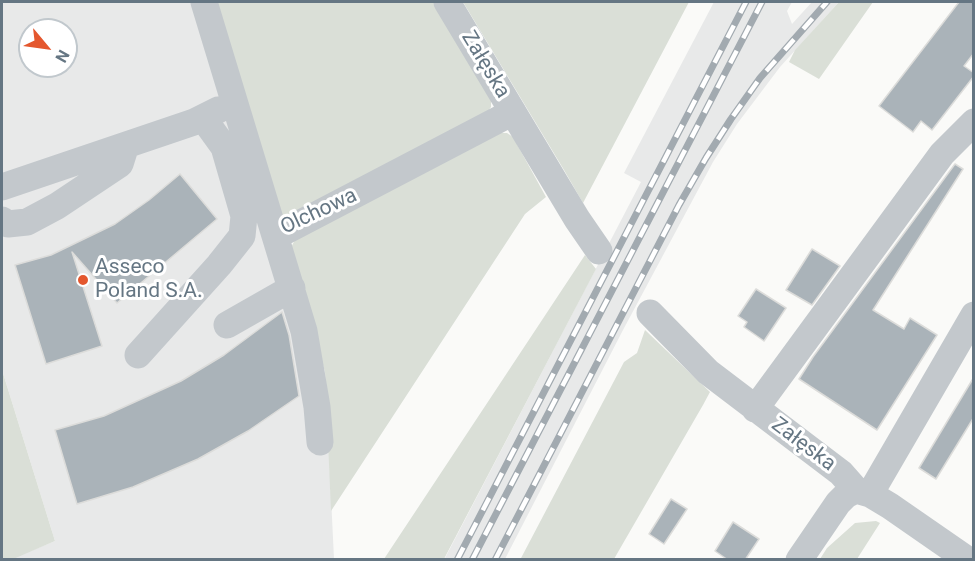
<!DOCTYPE html>
<html>
<head>
<meta charset="utf-8">
<style>
	body { margin:0 }
	#map { position:relative; width:975px; height:561px; overflow:hidden; background:#fafaf8; font-family:Roboto,sans-serif }
	canvas { display:block }
	.frame { position:absolute; inset:0; border:3px solid #657683; pointer-events:none }
	.north { position:absolute; left:18px; top:18px; width:60px; height:60px; box-sizing:border-box; background:#fff; border:2px solid #c1c8cd; border-radius:50%; rotate:119deg; font-size:16px; font-weight:700; line-height:24px; text-align:center; color:#657683 }
	.north::after { content:''; display:block; margin:auto; width:21px; height:27px; background:#e4572e; clip-path:polygon(50% 0,100% 100%,50% 72%,0 100%) }
</style>
</head>
<body>
<div id="map">
<canvas width="975" height="561"></canvas>
<div class="frame"></div>
<div class="north">N</div>
</div>
<script>
const g = document.querySelector('canvas').getContext('2d');
g.lineJoin = 'round';
function fillPath(path, color) {
  g.fillStyle = color;
  g.fill(path, 'evenodd');
}
function poly(rows) {
  const path = new Path2D();
  for (const r of rows) {
    path.moveTo(r[0], r[1]);
    for (let i = 2; i < r.length; i += 2) path.lineTo(r[i], r[i + 1]);
  }
  return path;
}
function stroke(path, color, width, dash) {
  g.strokeStyle = color;
  g.lineWidth = width;
  g.lineCap = dash ? 'butt' : 'round';
  g.setLineDash(dash || []);
  g.stroke(path);
}
function label(font, color, halo, rows, align = 'center') {
  g.font = font + ' Roboto,sans-serif';
  g.lineWidth = 6;
  g.setLineDash([]);
  g.textBaseline = 'middle';
  g.strokeStyle = halo;
  g.fillStyle = color;
  for (const [text, x, y, turn = 0] of rows) {
    g.save();
    g.translate(x, y);
    g.rotate((+turn || 0) * Math.PI / 180);
    g.textAlign = isNaN(turn) ? turn : align;
    if (halo) g.strokeText(text, 0, 0);
    g.fillText(text, 0, 0);
    g.restore();
  }
}
const built = poly([
	[2,2,215,2,325,372,334,559,11,559,55,541,2,370],
	[30,30,66,30,66,66,30,66],
	[714,2,792,2,787,11,792,24,812,2,839,2,780,67,737,124,713,162,623,330,505,559,444,560,641,182,624,173]
]);
const green = poly([
	[215,2,435,2,491,99,491,107,486,114,283,220],
	[463,2,689,2,583,203,564,170],
	[839,2,873,2,819,79,789,62,795,50],
	[496,133,507,133,513,137,546,197,525,214,331,511,325,372,290,249,295,240],
	[585,255,596,269,444,559,384,559],
	[645,330,710,392,703,405,614,559,520,560,624,362,637,353],
	[2,370,55,541,11,560,2,559],
	[876,521,880,523,857,559,820,559,827,548,855,523]
]);
const building = poly([
	[959,2,974,2,974,53,964,66,974,73,974,76,932,130,921,121,913,132,879,106,959,2],
	[955,164,963,169,873,310,904,329,910,318,937,335,877,430,799,379,813,357,955,164],
	[180,174,217,219,117,303,72,252,102,346,46,364,15,265,51,255,115,224,149,200,180,174],
	[812,249,840,266,812,305,786,290,812,249],
	[756,289,786,308,764,341,744,327,747,322,738,316,756,289],
	[282,312,289,335,299,396,248,431,198,459,133,487,77,504,55,430,104,416,181,381,224,355,282,312],
	[974,377,974,417,936,479,919,468,974,377],
	[671,499,687,509,664,544,649,534,671,499],
	[733,522,759,539,745,560,728,560,715,551,733,522]
]);
const minor = poly([
	[204,2,304,331,317,407,320,442],
	[447,2,577,219,599,251],
	[2,187,194,122,218,110],
	[2,220,8,224,27,222,57,206,120,164,126,145],
	[276,236,513,112],
	[650,313,708,372,841,473,856,490,870,494,890,506,968,560],
	[227,325,292,288],
	[138,355,219,265,242,236,244,216,224,147,203,118],
	[755,409,942,154,974,122],
	[870,494,974,315],
	[799,560,838,503,846,495,856,490]
]);
const rail = poly([
	[457,560,746,2],
	[472,560,762,2],
	[495,560,679,205,706,158,731,119,760,78,827,2]
]);
const markers = [
	[83,280,6,"#e4572e"]
];
const streetNames = [
	["Załęska",485,65,59],
	["Olchowa",319,212,-25],
	["Załęska",803,445,37]
];
const poiNames = [
	["Asseco",95,268],
	["Poland S.A.",95,292]
];
fillPath(built, '#e8e9e9');
fillPath(green, '#dadfd7');
fillPath(building, '#aab3b9');
stroke(building, '#dcdcda', 1.5);
stroke(minor, '#c3c8cc', 27);
stroke(rail, '#a2aab0', 7);
stroke(rail, '#fff', 4.5, [14]);
for (const [x, y, r, color] of markers) {
  const dot = new Path2D();
  dot.arc(x, y, r, 0, 2 * Math.PI);
  g.fillStyle = color;
  g.fill(dot);
  stroke(dot, '#fff', 2);
}
label('21px', '#657683', '#fff', streetNames);
label('21px', '#657683', '#fff', poiNames, 'left');
</script>
</body>
</html>
